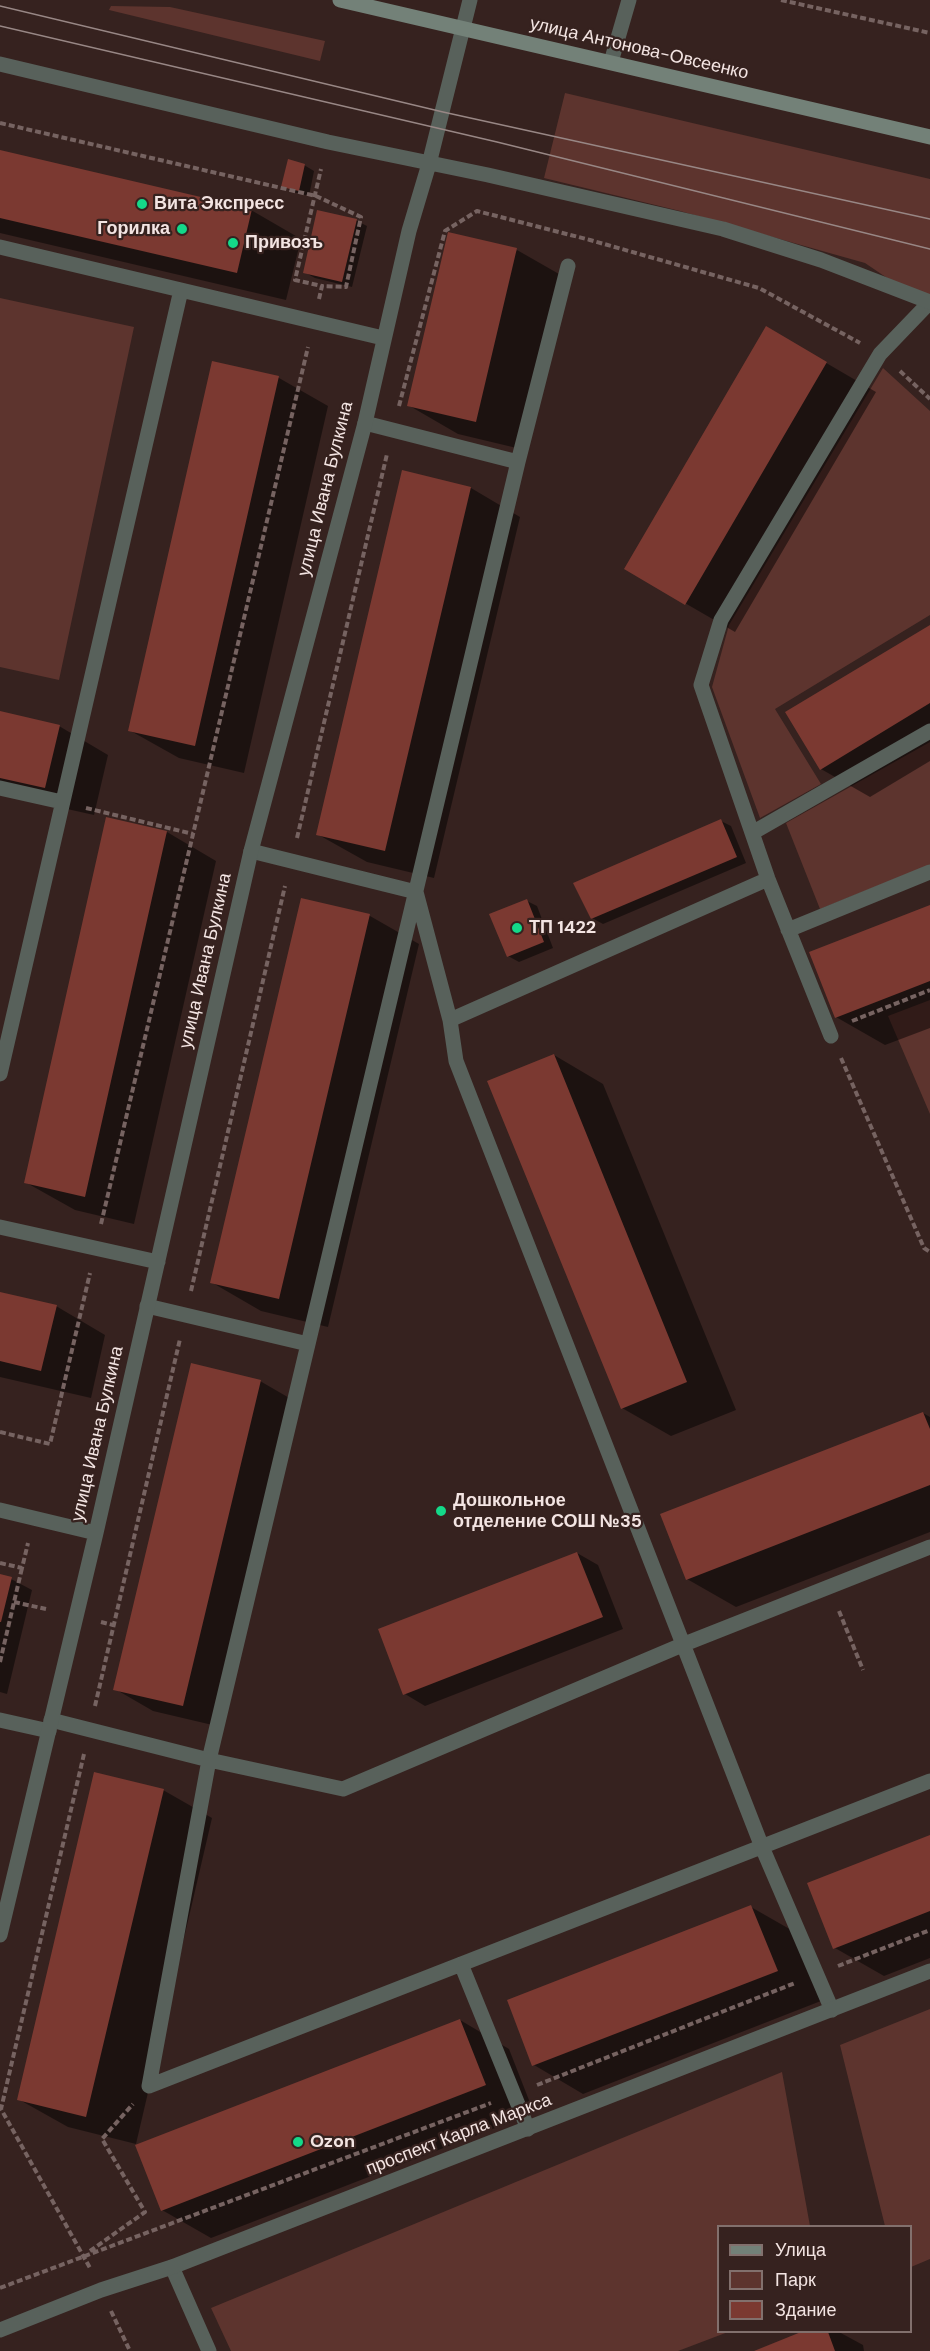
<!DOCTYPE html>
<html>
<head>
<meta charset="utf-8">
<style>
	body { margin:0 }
	#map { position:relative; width:930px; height:2351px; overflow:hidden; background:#36221f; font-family:"DM Sans",sans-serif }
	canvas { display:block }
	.legend { position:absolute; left:717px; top:2225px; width:195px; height:108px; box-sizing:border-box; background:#36221f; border:2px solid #82706d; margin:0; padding:8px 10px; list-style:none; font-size:18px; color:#f3e4e2 }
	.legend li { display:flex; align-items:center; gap:12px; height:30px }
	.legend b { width:30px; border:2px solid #82706d }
</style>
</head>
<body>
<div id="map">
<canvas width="930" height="2351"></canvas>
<ul class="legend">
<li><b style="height:8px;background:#738178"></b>Улица</li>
<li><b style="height:16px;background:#5d342e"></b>Парк</li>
<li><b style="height:16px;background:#7b3931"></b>Здание</li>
</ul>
</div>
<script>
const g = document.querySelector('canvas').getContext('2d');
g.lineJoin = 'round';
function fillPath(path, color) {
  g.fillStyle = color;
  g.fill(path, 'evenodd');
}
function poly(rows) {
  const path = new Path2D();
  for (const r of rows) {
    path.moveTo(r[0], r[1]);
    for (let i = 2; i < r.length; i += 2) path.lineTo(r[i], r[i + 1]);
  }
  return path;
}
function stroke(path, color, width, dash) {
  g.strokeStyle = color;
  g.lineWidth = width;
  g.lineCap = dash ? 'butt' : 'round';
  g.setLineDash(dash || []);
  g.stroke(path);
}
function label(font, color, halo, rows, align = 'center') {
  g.font = font + ' "DM Sans",sans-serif';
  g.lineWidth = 4.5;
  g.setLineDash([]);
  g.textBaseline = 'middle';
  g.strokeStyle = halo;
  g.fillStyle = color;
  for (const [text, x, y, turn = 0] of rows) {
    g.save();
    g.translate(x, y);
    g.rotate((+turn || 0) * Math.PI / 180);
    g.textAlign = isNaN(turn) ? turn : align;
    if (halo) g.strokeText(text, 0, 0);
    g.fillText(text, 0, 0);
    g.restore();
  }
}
const green = poly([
	[111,6,170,7,325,41,320,61,109,10],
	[565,93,930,179,930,307,865,263,680,211,544,178],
	[0,298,134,327,59,680,0,667],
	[883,368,930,411,930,615,775,709,821,784,760,818,712,687,729,625],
	[930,742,930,865,820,909,786,823],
	[930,1000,930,1114,888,1016],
	[930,2009,930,2259,911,2267,910,2226,885,2226,840,2045],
	[782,2072,810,2226,718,2226,718,2332,728,2332,678,2351,231,2351,211,2308]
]);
const shadow = poly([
	[0,151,251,210,301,239,286,300,0,233],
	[304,165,314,171,309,196,293,192,283,186],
	[318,211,357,221,367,226,352,287,315,278,304,272],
	[517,250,566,278,525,450,458,434,408,405],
	[816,357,876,392,735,632,626,569],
	[213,363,279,378,328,406,244,773,179,758,129,730],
	[403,472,471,488,520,517,434,878,367,862,317,834],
	[930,627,930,761,870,797,821,769],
	[0,713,59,726,108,755,94,815,0,794],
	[721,821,731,826,746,863,603,924,592,918],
	[167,832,216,861,134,1224,75,1210,25,1182],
	[302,900,370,916,419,944,328,1327,261,1311,211,1282],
	[527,901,537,906,553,948,519,962,508,956],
	[930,907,930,1028,885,1045,836,1017],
	[554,1055,603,1084,736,1410,671,1436,622,1408],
	[0,1293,56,1306,105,1335,91,1398,0,1377],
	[260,1381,298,1403,221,1727,153,1711,115,1689],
	[923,1413,930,1417,930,1532,736,1607,687,1579],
	[577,1553,598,1565,623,1629,425,1706,405,1694],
	[0,1576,11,1579,32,1590,7,1694,0,1692],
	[163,1790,212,1818,136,2144,68,2127,18,2099],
	[930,1837,930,1958,884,1976,835,1948],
	[751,1907,800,1935,826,1999,583,2094,534,2065,508,2001],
	[460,2020,509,2049,534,2113,211,2238,162,2210],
	[805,2332,839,2332,863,2345,864,2351,758,2351]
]);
const building = poly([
	[0,150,252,209,237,273,0,218],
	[288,159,305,164,299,191,281,187],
	[317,210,357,219,342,282,303,273],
	[448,232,517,248,476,422,407,406],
	[766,326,827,362,685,605,624,569],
	[212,361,279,376,195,746,128,731],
	[402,470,471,487,385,851,316,835],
	[930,625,930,703,820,770,785,712],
	[0,711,60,725,45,788,0,778],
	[106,817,167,831,85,1197,24,1183],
	[721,819,737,857,591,919,573,883],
	[301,898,370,914,279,1299,210,1283],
	[527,899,544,942,507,957,489,914],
	[930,905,930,981,835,1018,809,952],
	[554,1054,687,1382,621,1409,487,1081],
	[0,1292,57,1305,41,1371,0,1361],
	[191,1363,261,1380,183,1706,113,1690],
	[923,1412,930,1429,930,1485,686,1580,660,1514],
	[577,1552,603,1617,403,1695,378,1629],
	[0,1574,12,1577,1,1622,0,1622],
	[94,1772,164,1789,86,2117,17,2100],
	[930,1835,930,1911,833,1949,807,1883],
	[751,1905,778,1971,532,2066,507,2000],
	[460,2019,486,2085,161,2211,135,2145],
	[801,2332,828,2332,835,2351,754,2351]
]);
const path = poly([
	[781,0,930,33],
	[0,123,316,196,361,217,346,287,322,286],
	[319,299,322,286,295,280,321,169],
	[900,371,930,399],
	[399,406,445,231,477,211,590,240,759,288,860,343],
	[86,808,193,834],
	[297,838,387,454],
	[852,1021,930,990],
	[841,1058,924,1248,930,1252],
	[101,1224,308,347],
	[191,1291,285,886],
	[0,1432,50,1444,90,1273],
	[0,1563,22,1568,28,1543],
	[14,1602,46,1609],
	[839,1611,863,1670],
	[101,1622,113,1625],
	[0,1662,22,1568],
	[95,1706,180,1339],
	[84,1754,1,2109,90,2268],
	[838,1966,930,1930],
	[537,2085,795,1983],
	[90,2251,145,2212,102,2139,133,2104],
	[0,2288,491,2103],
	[111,2311,130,2351]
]);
const service = poly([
	[365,423,518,462],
	[752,833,930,731],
	[251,851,416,892,450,1020,456,1061,762,1847,832,2010],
	[788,930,930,872],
	[450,1020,768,879],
	[831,1036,768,879,701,685,721,620,880,354,930,302],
	[147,1306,308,1344],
	[0,1720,49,1731],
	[51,1720,209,1760,343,1789,682,1645,930,1547],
	[461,1964,528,2129],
	[149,2086,209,1760,518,462,568,266],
	[149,2086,930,1781],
	[172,2267,209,2351]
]);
const minor = poly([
	[611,62,629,0],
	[0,64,328,142,488,175,723,229,821,260,930,302],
	[0,247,383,338],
	[0,788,62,802],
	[0,1074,181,290],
	[0,1227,158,1262],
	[0,1510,96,1533],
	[0,1935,96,1533,251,851,365,423,409,231,429,164,470,0],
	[0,2330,101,2290,172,2267,930,1971]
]);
const secondary = poly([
	[340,0,930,137]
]);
const tram = poly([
	[0,6,443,112,930,219],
	[0,26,497,142,930,249]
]);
const markers = [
	[142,204,6,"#14d989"],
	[182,229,6,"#14d989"],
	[233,243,6,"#14d989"],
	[517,928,6,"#14d989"],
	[441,1511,6,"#14d989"],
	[298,2142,6,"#14d989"]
];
const streetNames = [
	["улица Антонова-Овсеенко",639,49,13],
	["улица Ивана Булкина",326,489,-76],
	["улица Ивана Булкина",206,961,-77],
	["улица Ивана Булкина",98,1434,-77],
	["проспект Карла Маркса",459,2135,-21]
];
const poiNames = [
	["Вита Экспресс",154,204],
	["Горилка",170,229,"right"],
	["Привозъ",245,243],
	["ТП 1422",529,928],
	["Дошкольное",453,1501],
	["отделение СОШ №35",453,1522],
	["Ozon",310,2142]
];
fillPath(green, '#5d342e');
fillPath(shadow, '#0007');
fillPath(building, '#7b3931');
stroke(path, '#766361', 4, [6, 3]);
stroke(service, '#58615b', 15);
stroke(minor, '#58615b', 15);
stroke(secondary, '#738178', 15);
stroke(tram, '#988785', 1.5);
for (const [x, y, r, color] of markers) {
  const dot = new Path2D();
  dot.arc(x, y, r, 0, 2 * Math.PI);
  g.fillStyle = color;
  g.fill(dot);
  stroke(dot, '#36221f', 2);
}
label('18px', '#f3e4e2', '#36221f', streetNames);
label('bold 18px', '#f3e4e2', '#36221f', poiNames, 'left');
</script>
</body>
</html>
